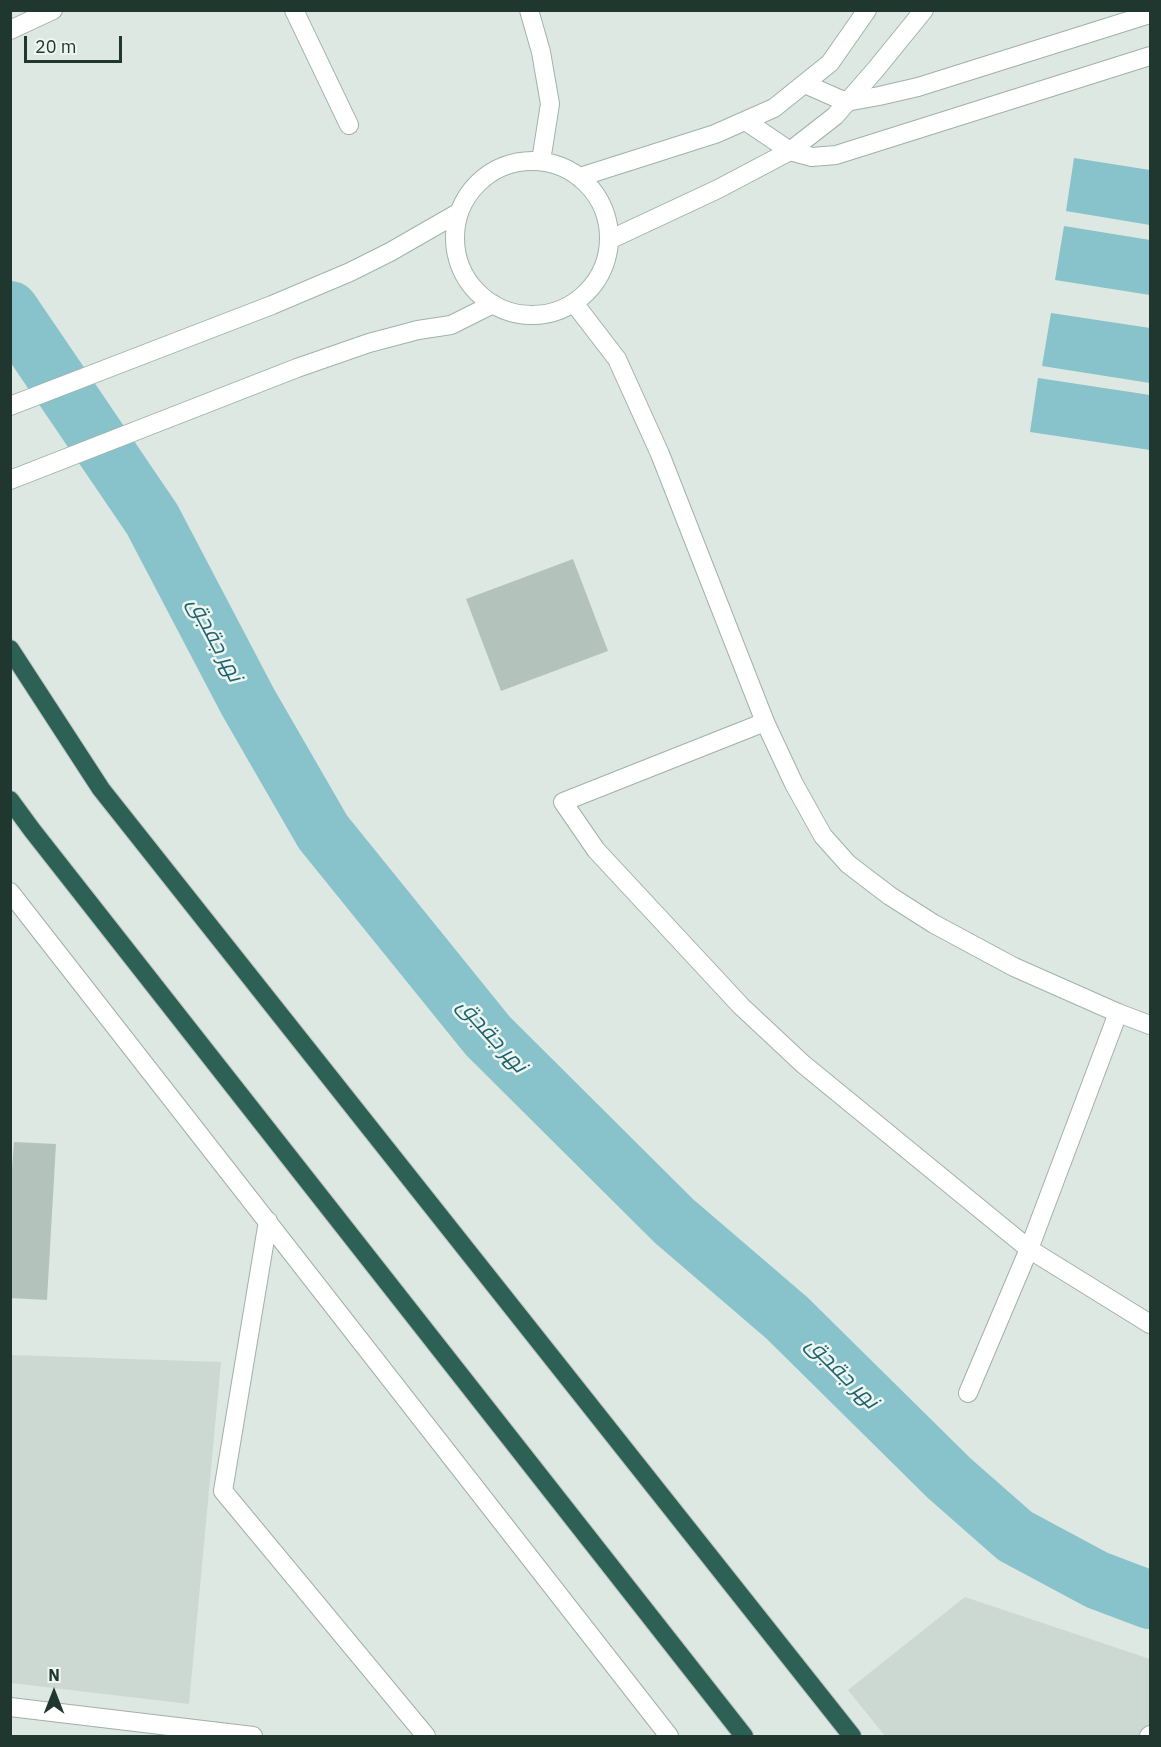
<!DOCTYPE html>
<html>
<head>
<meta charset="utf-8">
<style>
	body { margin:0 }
	#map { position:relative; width:1161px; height:1747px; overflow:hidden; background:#dee8e3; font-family:"IBM Plex Sans",sans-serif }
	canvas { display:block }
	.frame { position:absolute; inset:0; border:12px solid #203730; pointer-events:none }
	.north { position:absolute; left:24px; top:1663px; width:60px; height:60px; -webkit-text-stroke:4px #eef6f1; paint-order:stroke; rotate:0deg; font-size:16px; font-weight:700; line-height:24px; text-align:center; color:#203730 }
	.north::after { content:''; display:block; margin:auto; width:21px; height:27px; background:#203730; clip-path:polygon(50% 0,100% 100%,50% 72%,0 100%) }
	.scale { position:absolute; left:24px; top:36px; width:98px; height:27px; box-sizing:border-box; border:3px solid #203730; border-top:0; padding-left:8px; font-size:18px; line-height:21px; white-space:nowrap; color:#203730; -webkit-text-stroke:4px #eef6f1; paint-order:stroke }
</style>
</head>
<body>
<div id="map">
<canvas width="1161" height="1747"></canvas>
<div class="frame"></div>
<div class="north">N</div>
<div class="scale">20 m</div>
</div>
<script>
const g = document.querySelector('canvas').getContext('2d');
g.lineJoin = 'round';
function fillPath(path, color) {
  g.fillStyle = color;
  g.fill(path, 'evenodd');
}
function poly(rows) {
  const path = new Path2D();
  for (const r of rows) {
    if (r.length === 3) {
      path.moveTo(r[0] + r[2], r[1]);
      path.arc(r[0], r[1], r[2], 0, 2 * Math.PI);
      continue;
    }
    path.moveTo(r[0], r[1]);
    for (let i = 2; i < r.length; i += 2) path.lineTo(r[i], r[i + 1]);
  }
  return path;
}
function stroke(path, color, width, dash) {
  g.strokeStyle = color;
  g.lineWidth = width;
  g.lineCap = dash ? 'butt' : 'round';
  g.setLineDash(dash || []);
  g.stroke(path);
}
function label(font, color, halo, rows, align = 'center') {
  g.font = font + ' "IBM Plex Sans",Cairo,sans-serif';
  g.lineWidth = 5;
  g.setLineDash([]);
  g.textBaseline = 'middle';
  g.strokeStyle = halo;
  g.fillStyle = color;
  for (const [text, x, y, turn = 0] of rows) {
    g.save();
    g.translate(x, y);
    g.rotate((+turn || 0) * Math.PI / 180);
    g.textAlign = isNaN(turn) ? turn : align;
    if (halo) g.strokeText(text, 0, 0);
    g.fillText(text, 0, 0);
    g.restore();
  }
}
const built = poly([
	[11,1355,221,1362,189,1704,11,1683],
	[965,1597,1150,1659,1150,1736,885,1736,848,1690]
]);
const water = poly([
	[1074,158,1150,170,1150,225,1066,211],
	[1064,226,1150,240,1150,295,1055,280],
	[1051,313,1150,328,1150,383,1042,366],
	[1038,378,1150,395,1150,450,1030,432]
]);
const river = poly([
	[10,310,152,519,248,702,323,832,488,1036,674,1221,787,1318,949,1478,1015,1536,1097,1580,1150,1600]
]);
const building = poly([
	[573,559,608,651,501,691,466,599],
	[14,1142,56,1144,47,1300,10,1298,10,1197]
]);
const lane = poly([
	[1149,1736,1150,1735]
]);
const street = poly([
	[294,10,349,125],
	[10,30,53,10],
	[805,84,846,102,879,96,918,87,1150,14],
	[747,122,790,151,812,157,836,155,1150,56],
	[765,722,563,802,596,850,741,1006,803,1064,1029,1249,1150,1324],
	[10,892,669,1736],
	[268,1221,223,1491,426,1736],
	[968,1393,1029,1249,1118,1013],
	[10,1707,253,1736]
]);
const secondary = poly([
	[529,10,541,52,550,104,541,161],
	[532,238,77],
	[580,177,715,134,774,108,830,63,867,10],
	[609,240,718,189,790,151,835,116,876,69,924,10],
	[574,303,617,359,660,454,765,722,794,784,823,836,848,864,890,896,934,924,1014,967,1118,1013,1150,1025],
	[10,406,272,305,350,272,390,252,458,213],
	[10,480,297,368,369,343,418,330,451,325,493,304]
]);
const highway = poly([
	[10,649,101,789,852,1736],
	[10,800,32,830,744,1736]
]);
const waterNames = [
	["نهر جقجق",215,640,62],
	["نهر جقجق",492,1036,48],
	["نهر جقجق",842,1373,45]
];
fillPath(built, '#ccd8d2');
fillPath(water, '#88c2cb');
stroke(river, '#88c2cb', 58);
fillPath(building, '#b3c3bc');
stroke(lane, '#a1afaa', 20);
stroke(street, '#a1afaa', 20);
stroke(secondary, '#9eb3ab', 20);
stroke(highway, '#bcc3c1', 20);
stroke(lane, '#fff', 18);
stroke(street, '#fff', 18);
stroke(secondary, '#fff', 18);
stroke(highway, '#2e6156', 18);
label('italic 22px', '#1f626e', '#eef6f1', waterNames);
</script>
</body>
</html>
